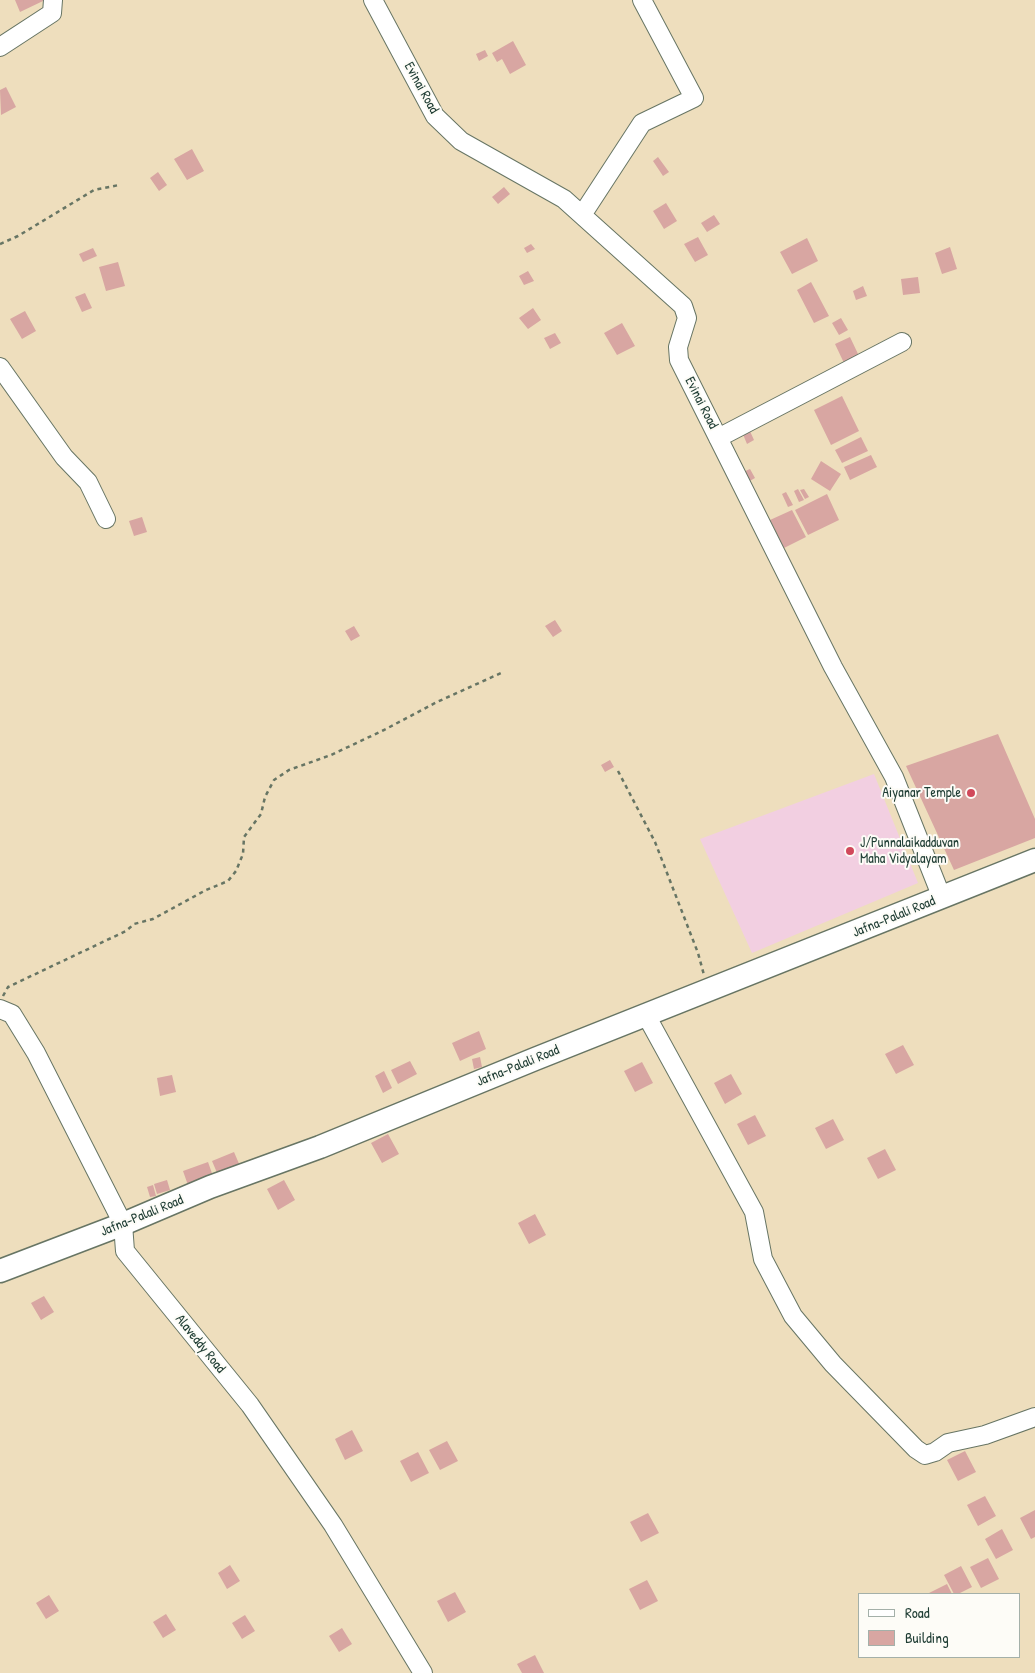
<!DOCTYPE html>
<html>
<head>
<meta charset="utf-8">
<style>
	body { margin:0 }
	#map { position:relative; width:1035px; height:1673px; overflow:hidden; background:#eedebd; font-family:"Patrick Hand",sans-serif }
	canvas { display:block }
	.legend { position:absolute; left:858px; top:1593px; width:162px; height:65px; box-sizing:border-box; background:#fdfcf7; border:1px solid #a4b0a9; margin:0; padding:6px 9px; list-style:none; font-size:15px; color:#1f3d34 }
	.legend li { display:flex; align-items:center; gap:10px; height:25px }
	.legend b { width:25px; border:1px solid #a4b0a9 }
</style>
</head>
<body>
<div id="map">
<canvas width="1035" height="1673"></canvas>
<ul class="legend">
<li><b style="height:6px;background:#fff"></b>Road</li>
<li><b style="height:14px;background:#d8a6a2"></b>Building</li>
</ul>
</div>
<script>
const g = document.querySelector('canvas').getContext('2d');
g.lineJoin = 'round';
function fillPath(path, color) {
  g.fillStyle = color;
  g.fill(path, 'evenodd');
}
function poly(rows) {
  const path = new Path2D();
  for (const r of rows) {
    path.moveTo(r[0], r[1]);
    for (let i = 2; i < r.length; i += 2) path.lineTo(r[i], r[i + 1]);
  }
  return path;
}
function stroke(path, color, width, dash) {
  g.strokeStyle = color;
  g.lineWidth = width;
  g.lineCap = dash ? 'butt' : 'round';
  g.setLineDash(dash || []);
  g.stroke(path);
}
function label(font, color, halo, rows, align = 'center') {
  g.font = font + ' "Patrick Hand",sans-serif';
  g.lineWidth = 4;
  g.setLineDash([]);
  g.textBaseline = 'middle';
  g.strokeStyle = halo;
  g.fillStyle = color;
  for (const [text, x, y, turn = 0] of rows) {
    g.save();
    g.translate(x, y);
    g.rotate((+turn || 0) * Math.PI / 180);
    g.textAlign = isNaN(turn) ? turn : align;
    if (halo) g.strokeText(text, 0, 0);
    g.fillText(text, 0, 0);
    g.restore();
  }
}
const built = poly([
	[874,774,918,883,752,953,700,839]
]);
const building = poly([
	[15,0,43,0,43,1,20,12],
	[513,41,526,65,510,74,502,59,497,62,492,53],
	[485,50,488,56,479,61,476,54],
	[6,87,16,107,1,115,0,90],
	[192,149,204,171,187,180,174,159],
	[658,157,669,172,663,176,653,161],
	[158,172,167,185,159,191,150,178],
	[504,187,510,194,498,204,492,197],
	[666,203,677,221,664,229,653,211],
	[714,215,720,224,707,232,701,223],
	[698,237,708,255,695,262,684,244],
	[807,238,818,261,792,274,780,252],
	[531,244,535,249,527,253,524,248],
	[950,247,957,269,942,274,935,253],
	[93,248,97,256,83,262,79,254],
	[118,262,125,286,106,291,99,267],
	[528,271,534,281,524,285,519,276],
	[918,277,920,293,903,295,901,279],
	[811,282,829,316,814,323,797,290],
	[863,286,867,296,856,300,853,291],
	[85,293,92,308,82,312,75,297],
	[533,308,541,320,528,329,519,318],
	[25,311,36,331,22,339,10,319],
	[841,318,848,330,839,335,832,323],
	[622,323,635,346,617,355,604,333],
	[555,333,561,343,550,349,544,338],
	[850,337,859,356,844,363,835,344],
	[842,396,859,431,831,445,814,410],
	[749,429,754,440,747,444,742,432],
	[861,437,868,451,842,463,835,450],
	[871,455,877,467,850,480,844,467],
	[821,461,841,474,830,491,811,479],
	[750,469,755,478,746,483,741,473],
	[798,489,804,500,799,502,794,491],
	[804,489,809,497,805,499,800,490],
	[786,492,793,505,788,507,782,494],
	[827,494,839,520,808,535,795,510],
	[792,510,806,537,784,548,770,520],
	[142,517,147,532,134,536,129,521],
	[555,620,562,631,553,637,545,626],
	[354,626,360,636,351,641,345,631],
	[998,734,1035,819,1035,838,954,870,906,766],
	[610,760,614,767,605,772,601,765],
	[479,1031,486,1049,460,1061,452,1043],
	[903,1045,914,1065,896,1074,885,1054],
	[480,1057,482,1067,474,1069,472,1059],
	[410,1061,417,1074,398,1084,391,1070],
	[642,1062,653,1083,635,1092,624,1071],
	[384,1071,392,1088,383,1093,375,1076],
	[731,1074,742,1094,725,1104,714,1083],
	[172,1075,176,1092,160,1096,157,1078],
	[755,1115,766,1136,748,1145,737,1124],
	[833,1119,844,1140,826,1149,815,1128],
	[388,1134,399,1154,382,1163,371,1143],
	[885,1149,896,1170,878,1179,867,1158],
	[234,1152,240,1166,218,1175,212,1161],
	[208,1162,214,1179,189,1188,183,1171],
	[167,1180,170,1190,157,1194,154,1184],
	[284,1180,295,1200,278,1210,267,1189],
	[153,1185,156,1196,150,1197,147,1187],
	[535,1214,546,1235,529,1244,518,1223],
	[44,1296,54,1312,41,1320,31,1303],
	[352,1430,363,1451,345,1460,335,1439],
	[447,1441,458,1461,440,1470,429,1450],
	[965,1451,976,1472,958,1481,947,1460],
	[418,1452,429,1473,411,1482,400,1461],
	[985,1496,996,1516,978,1526,967,1505],
	[1035,1510,1035,1537,1031,1539,1020,1518],
	[648,1513,659,1533,641,1542,630,1522],
	[1002,1529,1013,1550,996,1559,985,1539],
	[988,1558,999,1579,981,1588,970,1567],
	[230,1565,240,1581,227,1589,218,1573],
	[961,1566,972,1587,958,1594,954,1594,944,1575],
	[647,1580,658,1601,640,1610,629,1589],
	[947,1584,952,1594,927,1594],
	[455,1592,466,1612,448,1622,437,1601],
	[49,1595,59,1611,46,1619,36,1603],
	[166,1614,176,1630,163,1638,153,1622],
	[245,1615,255,1631,242,1639,232,1623],
	[342,1628,352,1644,339,1652,329,1636],
	[535,1655,544,1673,522,1673,517,1664]
]);
const path = poly([
	[0,244,18,236,94,190,119,185],
	[618,771,655,842,698,953,704,975],
	[3,996,8,987,126,931,134,924,153,919,206,890,228,881,236,871,243,854,244,837,261,814,265,797,274,780,289,770,331,755,384,730,437,702,501,673]
]);
const minor = poly([
	[373,0,435,116,461,141,564,199,683,306,687,318,678,347,679,360,833,667,894,777,942,898],
	[0,47,52,13,53,0],
	[582,215,642,123,694,98,642,0],
	[0,367,64,457,88,482,106,519],
	[718,438,902,342],
	[0,1009,12,1014,36,1053,123,1224,125,1251,250,1405,333,1525,423,1673],
	[646,1015,754,1212,763,1259,793,1316,833,1364,916,1449,925,1455,935,1452,948,1443,985,1435,1035,1417]
]);
const major = poly([
	[0,1271,123,1224,210,1187,320,1147,535,1059,1035,860]
]);
const markers = [
	[971,793,5,"#d1495b"],
	[850,851,5,"#d1495b"]
];
const streetNames = [
	["Evinai Road",421,88,61],
	["Evinai Road",701,403,63],
	["Jafna-Palali Road",894,917,-22],
	["Jafna-Palali Road",518,1066,-22],
	["Jafna-Palali Road",142,1216,-22],
	["Alaveddy Road",200,1344,51]
];
const poiNames = [
	["Aiyanar Temple",961,793],
	["J/Punnalaikadduvan",860,843,"left"],
	["Maha Vidyalayam",860,859,"left"]
];
fillPath(built, '#f2cfe1');
fillPath(building, '#d8a6a2');
stroke(minor, '#677564', 20);
stroke(major, '#677564', 25);
stroke(path, '#677564', 2.5, [4, 4]);
stroke(minor, '#fff', 18);
stroke(major, '#fff', 22);
for (const [x, y, r, color] of markers) {
  const dot = new Path2D();
  dot.arc(x, y, r, 0, 2 * Math.PI);
  g.fillStyle = color;
  g.fill(dot);
  stroke(dot, '#fdfcf7', 2);
}
label('14px', '#1f3d34', '#fdfcf7', streetNames);
label('14px', '#1f3d34', '#fdfcf7', poiNames, 'right');
</script>
</body>
</html>
